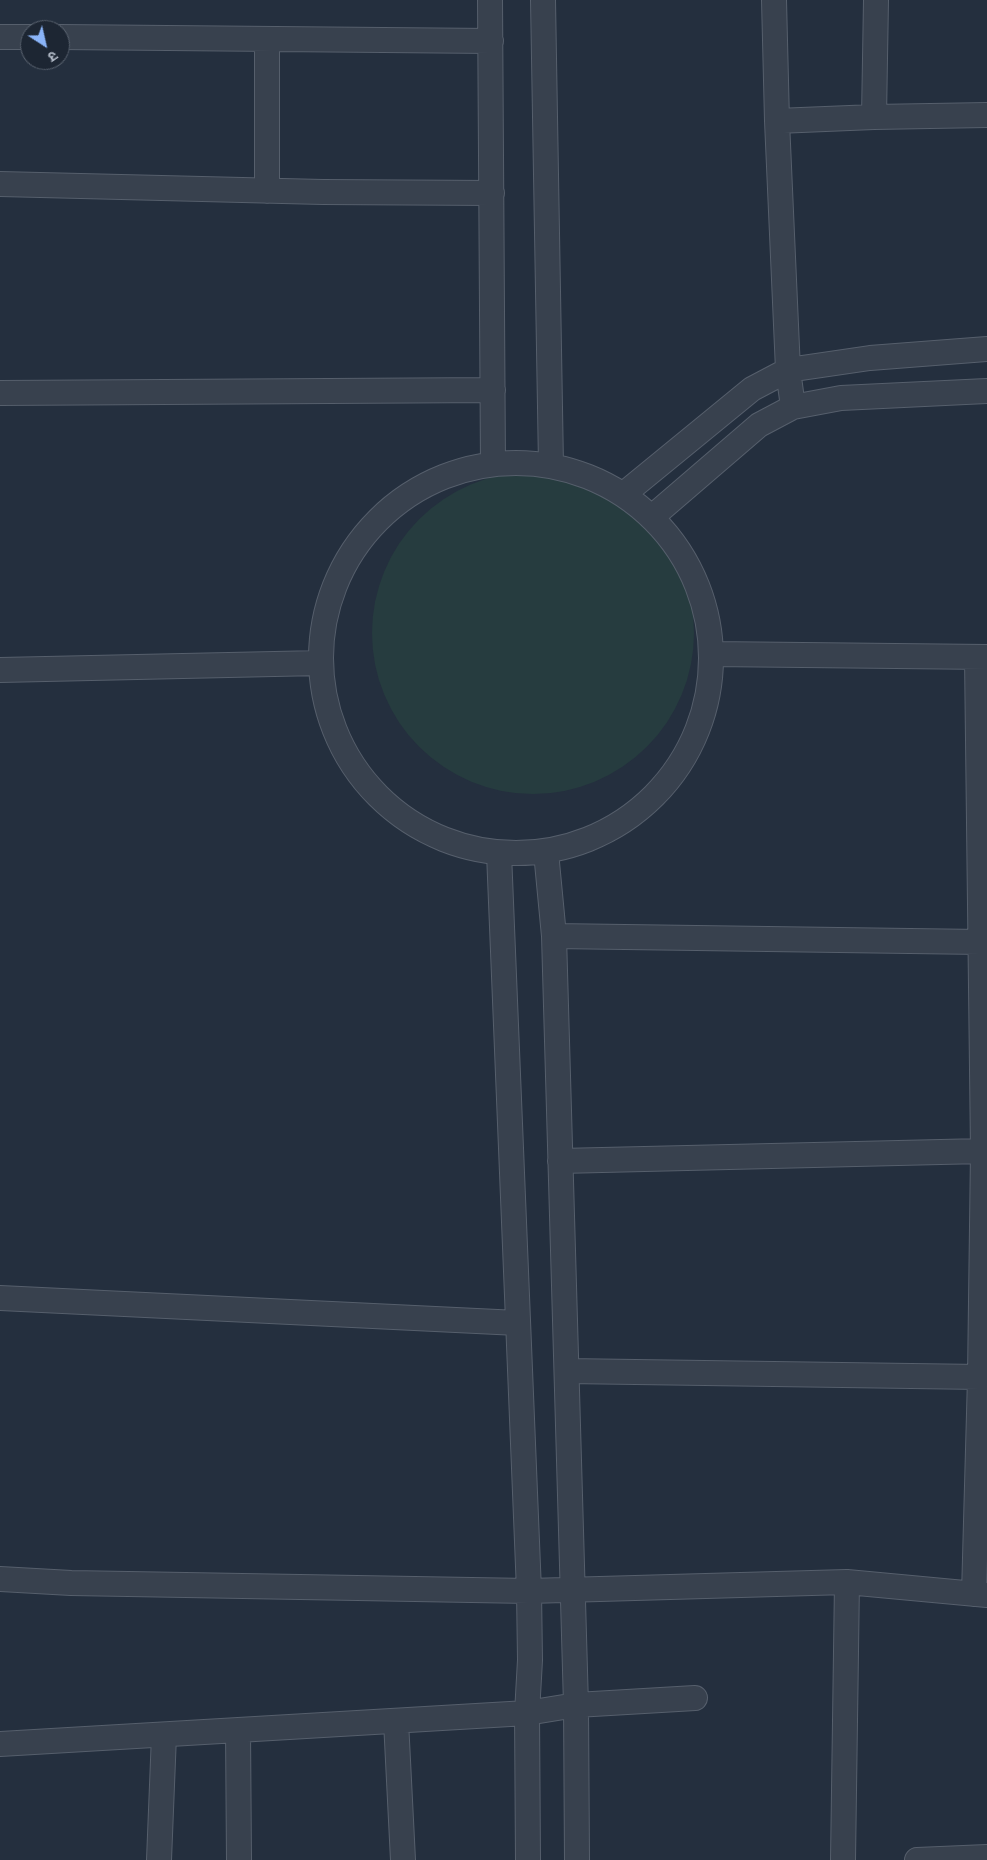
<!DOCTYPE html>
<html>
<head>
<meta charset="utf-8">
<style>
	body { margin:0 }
	#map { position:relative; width:987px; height:1860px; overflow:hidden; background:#242f3e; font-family:"Asap Condensed","Noto Sans Devanagari",sans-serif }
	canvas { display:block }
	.north { position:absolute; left:20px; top:20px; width:50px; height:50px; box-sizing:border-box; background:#1d2633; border:1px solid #59626f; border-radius:50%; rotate:145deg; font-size:14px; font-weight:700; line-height:20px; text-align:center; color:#b4bcc9 }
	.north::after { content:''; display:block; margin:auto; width:18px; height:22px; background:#8ab4f8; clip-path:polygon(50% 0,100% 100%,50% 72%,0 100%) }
</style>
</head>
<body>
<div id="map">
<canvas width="987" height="1860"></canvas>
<div class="north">उ</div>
</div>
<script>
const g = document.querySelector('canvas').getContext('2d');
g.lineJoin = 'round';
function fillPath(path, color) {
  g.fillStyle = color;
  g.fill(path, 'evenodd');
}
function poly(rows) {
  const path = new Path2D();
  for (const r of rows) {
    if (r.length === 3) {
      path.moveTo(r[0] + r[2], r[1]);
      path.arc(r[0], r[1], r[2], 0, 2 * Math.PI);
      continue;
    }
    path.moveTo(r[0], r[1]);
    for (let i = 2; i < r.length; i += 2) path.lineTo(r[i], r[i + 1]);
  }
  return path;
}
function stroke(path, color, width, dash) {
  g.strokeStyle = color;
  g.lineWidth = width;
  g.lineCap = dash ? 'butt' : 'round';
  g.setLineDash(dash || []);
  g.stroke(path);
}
const green = poly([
	[533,633,161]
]);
const street = poly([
	[490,0,493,464],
	[543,0,551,465],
	[774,0,777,121,788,370,793,407],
	[0,37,30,37],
	[60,37,491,41],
	[874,117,876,0],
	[777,121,874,117,987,115],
	[0,184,323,192,492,193],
	[267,191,267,39],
	[0,393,493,390],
	[516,658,195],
	[625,493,752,389,788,370,870,358,987,349],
	[652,517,759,425,793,407,841,398,987,391],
	[712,654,987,657],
	[0,670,320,663],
	[546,852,554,936,576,1705,577,1860],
	[499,853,529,1591,530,1660,527,1713,528,1860],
	[554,936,981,942],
	[560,1161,983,1151],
	[0,1298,518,1323],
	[567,1371,980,1377],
	[0,1579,71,1583,529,1591,847,1582,987,1595],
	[974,1594,980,1377,983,1151,977,658],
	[396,1721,403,1860],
	[238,1730,239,1860],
	[0,1744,527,1713,576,1705,695,1698],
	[159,1860,164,1735],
	[843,1860,847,1582],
	[917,1860,987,1857]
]);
fillPath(green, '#263c3f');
stroke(street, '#565f6c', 26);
stroke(street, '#38414e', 24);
</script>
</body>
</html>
